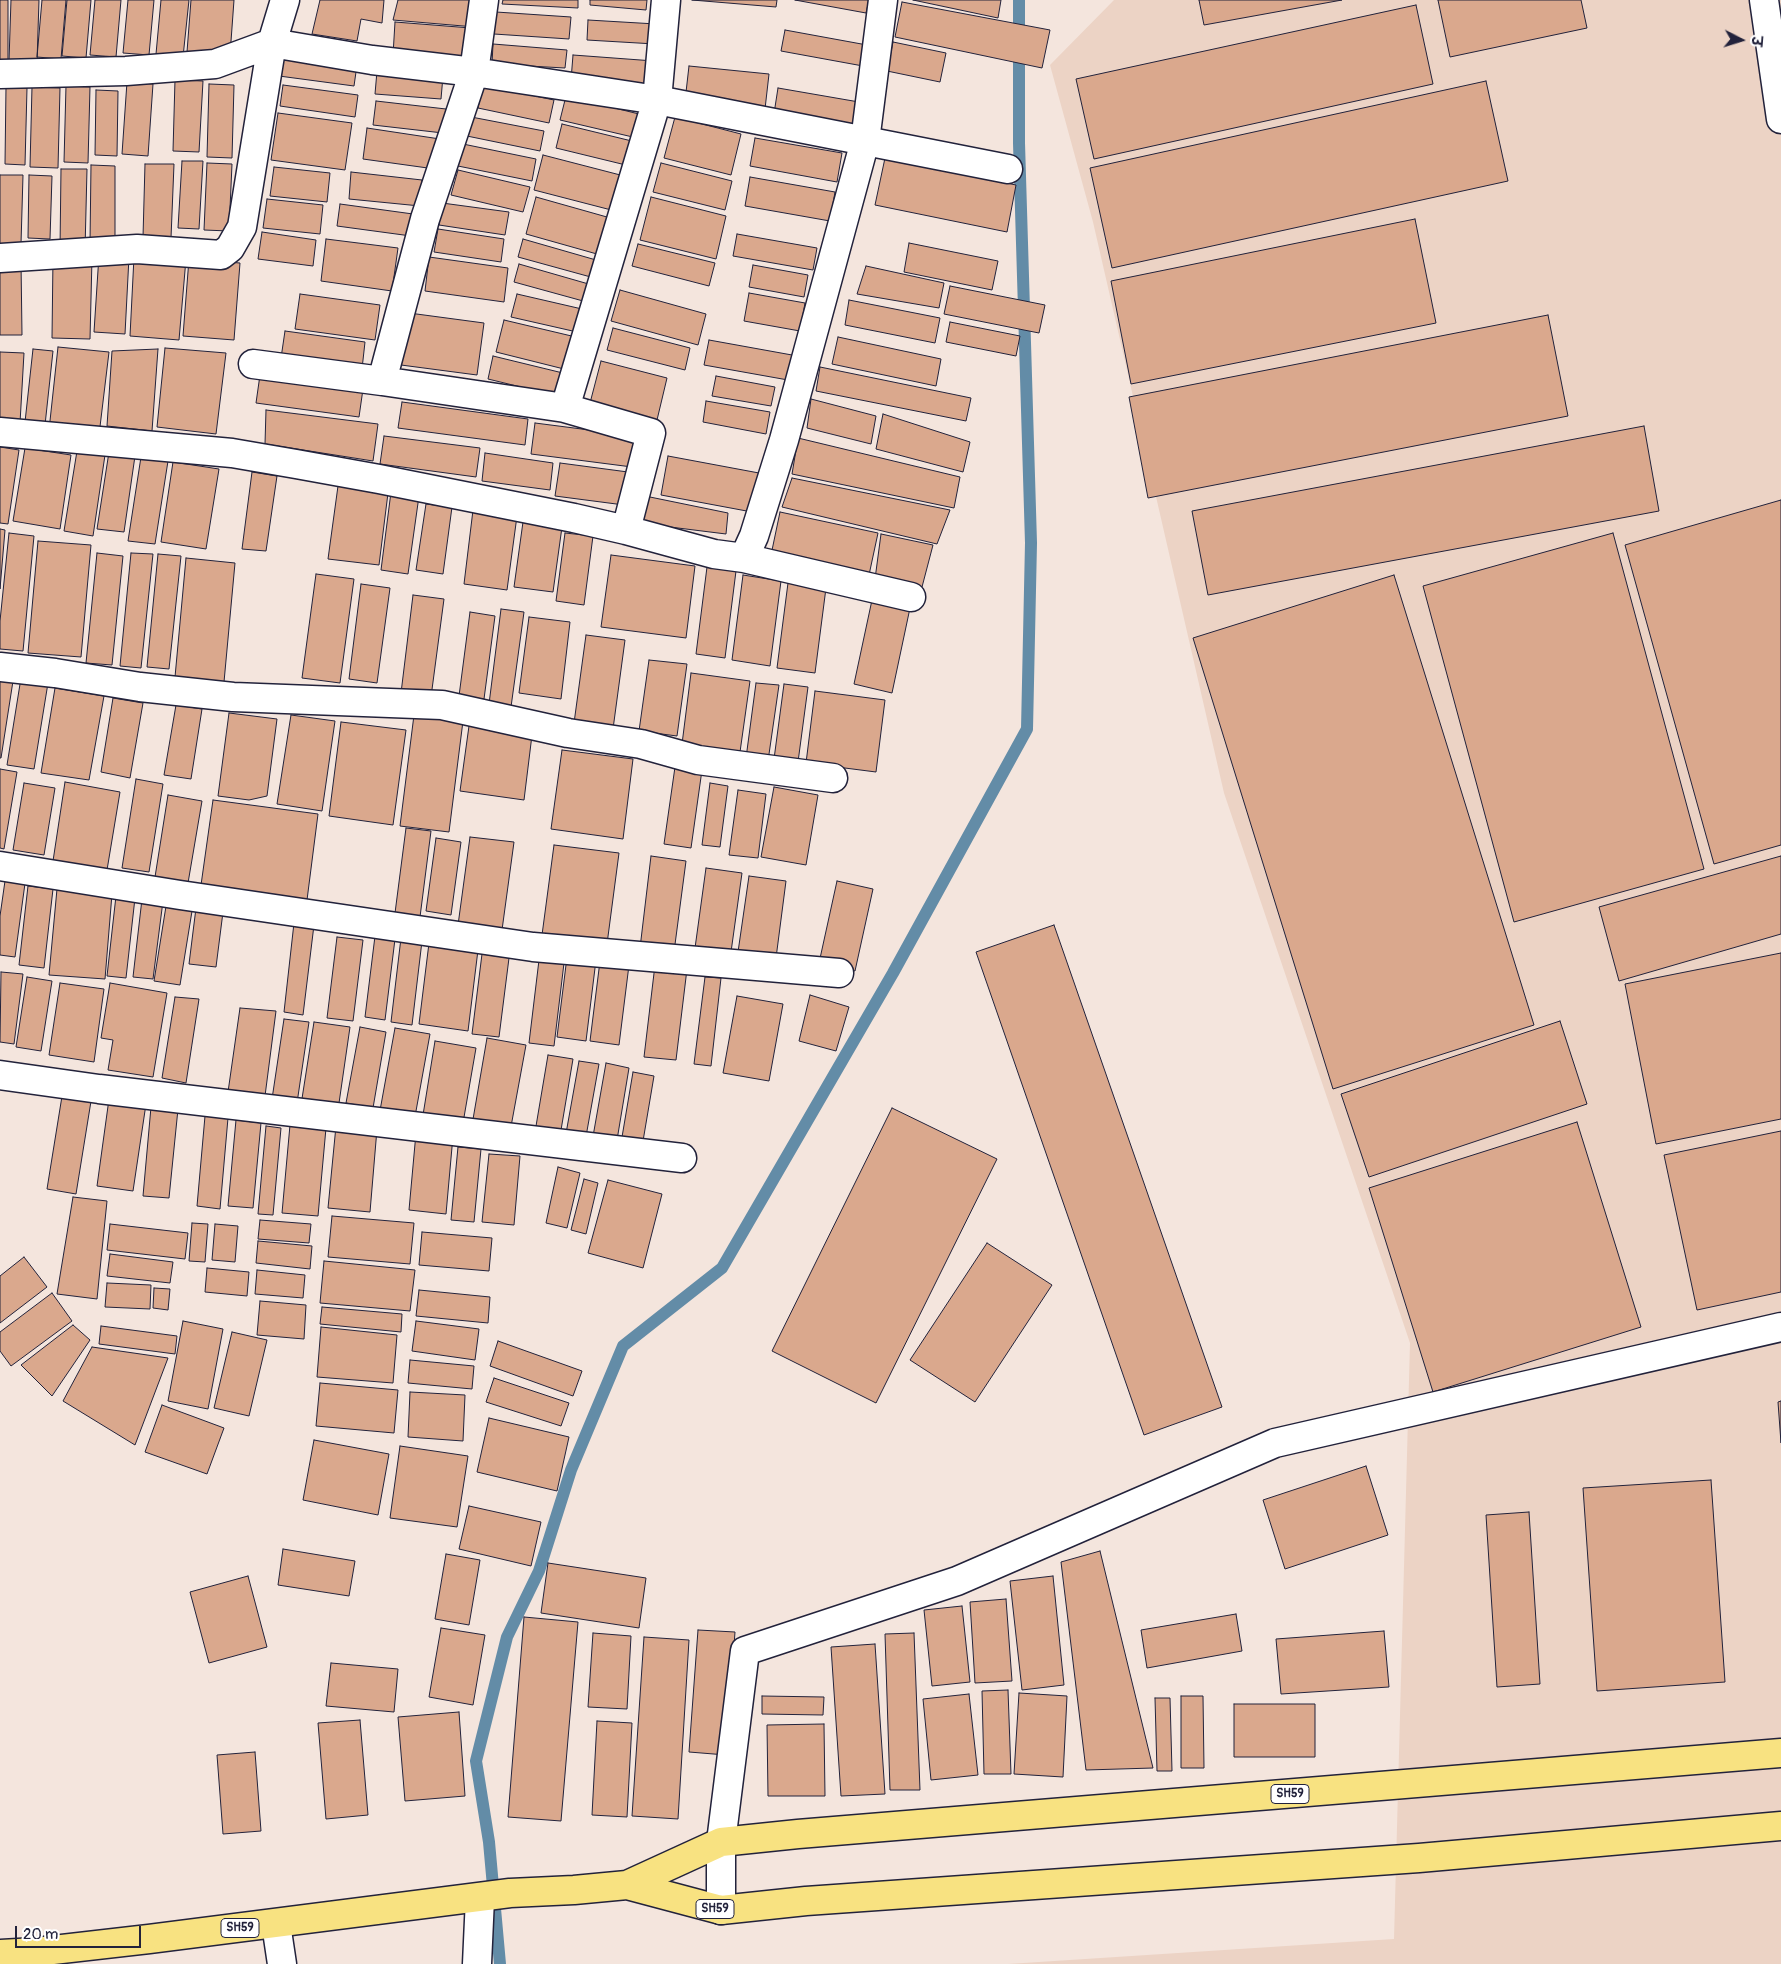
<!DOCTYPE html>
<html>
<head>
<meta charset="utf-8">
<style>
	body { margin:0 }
	#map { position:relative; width:1781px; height:1964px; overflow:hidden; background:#f4e5dd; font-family:Pangolin,"Playpen Sans Deva",sans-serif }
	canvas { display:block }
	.north { position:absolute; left:1716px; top:15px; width:50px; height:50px; -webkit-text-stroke:4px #fff; paint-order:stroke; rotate:95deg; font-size:14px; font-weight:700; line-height:20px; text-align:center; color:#22223b }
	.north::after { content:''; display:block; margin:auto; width:18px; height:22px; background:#22223b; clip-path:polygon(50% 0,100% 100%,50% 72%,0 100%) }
	.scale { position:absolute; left:15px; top:1926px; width:126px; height:22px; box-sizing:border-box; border:2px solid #22223b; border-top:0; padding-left:6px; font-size:15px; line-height:18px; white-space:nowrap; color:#22223b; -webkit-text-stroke:4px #fff; paint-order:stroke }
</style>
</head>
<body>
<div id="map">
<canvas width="1781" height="1964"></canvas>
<div class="north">उ</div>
<div class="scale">20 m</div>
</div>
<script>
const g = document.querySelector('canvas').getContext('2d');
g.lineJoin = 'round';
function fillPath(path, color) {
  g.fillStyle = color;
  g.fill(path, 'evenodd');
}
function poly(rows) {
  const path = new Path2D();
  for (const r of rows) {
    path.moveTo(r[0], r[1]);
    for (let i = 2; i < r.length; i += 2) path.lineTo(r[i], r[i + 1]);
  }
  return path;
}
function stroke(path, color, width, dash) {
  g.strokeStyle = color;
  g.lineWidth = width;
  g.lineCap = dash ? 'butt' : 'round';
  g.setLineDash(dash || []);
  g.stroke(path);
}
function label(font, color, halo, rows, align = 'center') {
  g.font = font + ' Pangolin,sans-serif';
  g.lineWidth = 4;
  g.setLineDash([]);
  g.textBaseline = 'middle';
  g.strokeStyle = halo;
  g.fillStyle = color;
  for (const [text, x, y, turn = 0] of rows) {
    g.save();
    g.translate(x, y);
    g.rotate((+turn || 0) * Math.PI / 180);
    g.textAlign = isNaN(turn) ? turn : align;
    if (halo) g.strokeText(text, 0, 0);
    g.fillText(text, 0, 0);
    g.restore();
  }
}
const built = poly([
	[1114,0,1781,0,1781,1964,1008,1964,1394,1939,1410,1343,1224,793,1093,222,1050,65]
]);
const stream = poly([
	[500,1964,489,1842,476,1761,507,1637,539,1571,571,1470,623,1346,722,1268,893,973,1027,729,1031,543,1019,143,1019,0]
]);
const building = poly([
	[0,0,8,0,8,65,0,65,0,0],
	[11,0,39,0,37,62,9,61,11,0],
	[42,0,66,0,61,59,37,57,42,0],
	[67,0,91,0,86,58,62,56,67,0],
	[95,0,121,0,116,57,90,55,95,0],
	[128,0,154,0,149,55,123,53,128,0],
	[161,0,189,0,183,57,156,54,161,0],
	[191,0,234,0,230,55,187,52,191,0],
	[320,0,384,0,382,23,361,19,357,41,312,34,320,0],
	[398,0,477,0,475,27,393,20,398,0],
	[503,0,578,0,578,8,502,4,503,0],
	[590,0,647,0,646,10,590,5,590,0],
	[692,0,777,0,776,7,692,0],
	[795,0,869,0,866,13,795,0],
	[913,0,1001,0,998,18,913,0],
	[1199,0,1342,0,1204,25,1199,0],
	[1438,0,1581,0,1587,28,1450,57,1438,0],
	[902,2,1050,30,1042,68,895,37,902,2],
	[1416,5,1433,84,1094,159,1076,79,1416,5],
	[496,12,571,17,569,39,494,34,496,12],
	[588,20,656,24,655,44,587,40,588,20],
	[395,22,471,28,469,60,393,55,395,22],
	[785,30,867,45,863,66,781,51,785,30],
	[893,42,946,53,940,82,887,71,893,42],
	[493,44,567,50,565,68,492,64,493,44],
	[281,55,357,65,354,86,279,76,281,55],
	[573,55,654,61,652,86,571,80,573,55],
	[689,66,769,74,765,109,685,101,689,66],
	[377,71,443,76,441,99,375,94,377,71],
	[175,80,203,81,199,152,173,151,175,80],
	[1486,81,1508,181,1112,268,1090,168,1486,81],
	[127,82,153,84,148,156,122,154,127,82],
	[209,84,234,85,232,158,207,157,209,84],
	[283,85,358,95,355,117,280,106,283,85],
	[483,85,554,100,549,123,478,108,483,85],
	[66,86,90,87,88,163,64,162,66,86],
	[6,87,27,88,25,165,5,164,6,87],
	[32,87,60,88,58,168,30,167,32,87],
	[778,88,859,102,853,135,773,120,778,88],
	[96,90,118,91,117,156,95,155,96,90],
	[566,96,643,115,637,138,560,120,566,96],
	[376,101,446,109,443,133,373,125,376,101],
	[278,113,352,123,345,170,271,160,278,113],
	[466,116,544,131,540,151,462,135,466,116],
	[675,117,741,134,731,175,664,158,675,117],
	[562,124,640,143,634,167,556,148,562,124],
	[367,128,440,139,435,169,363,159,367,128],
	[755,138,842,153,837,182,750,166,755,138],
	[458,143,536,159,532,181,453,165,458,143],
	[543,155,628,177,619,212,534,190,543,155],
	[885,158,1016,185,1007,232,875,205,885,158],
	[182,161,203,161,199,229,178,228,182,161],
	[207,163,232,164,229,231,204,230,207,163],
	[661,163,732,181,725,210,653,192,661,163],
	[145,164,174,164,171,238,143,237,145,164],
	[91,165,115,166,115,243,90,243,91,165],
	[274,167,330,173,327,202,270,196,274,167],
	[61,169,87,169,85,250,60,249,61,169],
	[458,170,530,187,523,212,451,195,458,170],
	[351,172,422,180,420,206,349,199,351,172],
	[0,175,23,175,21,244,0,244,0,175],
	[29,175,52,176,50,239,28,238,29,175],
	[750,177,835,192,830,221,745,206,750,177],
	[536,197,614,219,604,256,526,234,536,197],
	[651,197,726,216,716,259,640,240,651,197],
	[267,199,323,205,320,234,263,228,267,199],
	[442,203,509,212,505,235,439,225,442,203],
	[340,204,413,214,411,236,337,226,340,204],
	[1415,219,1436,323,1131,384,1111,281,1415,219],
	[438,229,504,239,501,262,434,252,438,229],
	[262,232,316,240,313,266,258,259,262,232],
	[737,234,817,248,813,270,733,256,737,234],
	[326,239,398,248,392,291,321,281,326,239],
	[523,239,603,262,598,279,518,257,523,239],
	[909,243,998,261,992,290,904,272,909,243],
	[638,244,715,263,709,286,632,266,638,244],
	[99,255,129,257,125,334,94,332,99,255],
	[134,257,186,259,179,340,130,336,134,257],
	[429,257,508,268,504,302,425,291,429,257],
	[53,258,92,258,90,339,52,338,53,258],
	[189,259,240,263,234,340,183,336,189,259],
	[0,262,21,262,22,335,0,335,0,262],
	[519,264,599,287,594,304,514,282,519,264],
	[753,265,808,275,804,297,749,287,753,265],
	[866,266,944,283,939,308,857,294,866,266],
	[950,286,1045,305,1039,333,944,314,950,286],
	[620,290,706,314,698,345,611,321,620,290],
	[749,293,805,303,800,331,744,321,749,293],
	[300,294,380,305,375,340,295,329,300,294],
	[517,294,582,309,577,332,511,317,517,294],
	[849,300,940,318,935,343,845,325,849,300],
	[409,313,484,323,477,375,401,365,409,313],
	[1548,315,1568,416,1148,498,1129,397,1548,315],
	[504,320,580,338,572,371,496,352,504,320],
	[950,322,1020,336,1016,356,946,342,950,322],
	[613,328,690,348,685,370,607,350,613,328],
	[285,331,365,342,362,369,281,358,285,331],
	[838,337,941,359,936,386,832,364,838,337],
	[709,340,792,355,788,380,704,365,709,340],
	[58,347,109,352,99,435,49,430,58,347],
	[165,348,226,353,216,434,157,427,165,348],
	[33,349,53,351,45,425,25,422,33,349],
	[158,349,152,431,107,426,112,351,158,349],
	[0,352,24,353,20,423,0,421,0,352],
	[493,356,567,374,562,397,488,379,493,356],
	[601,361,667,378,657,420,590,403,601,361],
	[820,367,971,398,966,421,816,391,820,367],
	[260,375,363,389,359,417,256,403,260,375],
	[716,376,775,387,771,406,712,396,716,376],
	[811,399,876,416,871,444,807,428,811,399],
	[706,401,770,412,766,434,703,422,706,401],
	[402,402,528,419,525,445,398,428,402,402],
	[266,410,378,424,373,461,265,444,266,410],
	[883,414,970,442,963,472,876,449,883,414],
	[535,423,636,436,632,467,531,454,535,423],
	[1644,426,1659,511,1208,595,1192,511,1644,426],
	[384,436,480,448,476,477,380,464,384,436],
	[798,438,960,477,954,508,792,474,798,438],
	[0,447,19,450,8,524,0,523,0,447],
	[25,448,71,455,60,529,13,521,25,448],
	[77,451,105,455,93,536,64,531,77,451],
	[109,452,135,456,124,532,97,529,109,452],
	[485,453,553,463,550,490,482,481,485,453],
	[668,456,759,473,752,512,661,495,668,456],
	[141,457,168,461,155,544,128,541,141,457],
	[173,462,219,469,206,549,161,542,173,462],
	[560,463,628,472,624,505,555,496,560,463],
	[252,472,277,476,266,551,242,549,252,472],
	[792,478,950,510,937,544,782,507,792,478],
	[338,486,388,493,379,565,328,559,338,486],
	[391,492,419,496,408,574,381,570,391,492],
	[645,496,728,513,726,534,638,523,645,496],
	[1781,500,1781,845,1714,864,1625,545,1781,500],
	[426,504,452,507,443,574,416,570,426,504],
	[473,510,517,516,507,590,464,584,473,510],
	[780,512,878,533,869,575,771,555,780,512],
	[523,522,562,527,553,592,514,587,523,522],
	[0,529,5,530,0,589,0,529],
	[9,533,34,536,23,651,0,649,0,621,9,533],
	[565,533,593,536,584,605,556,601,565,533],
	[1613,533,1704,869,1514,922,1423,586,1613,533],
	[881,534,933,545,922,587,875,579,881,534],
	[38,541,91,545,81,657,28,653,38,541],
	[97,553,123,556,112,665,86,663,97,553],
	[131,553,153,554,141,668,120,666,131,553],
	[158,554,181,556,169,669,147,667,158,554],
	[611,555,695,566,686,638,601,627,611,555],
	[186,558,235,563,224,682,175,677,186,558],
	[707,567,736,571,725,658,696,654,707,567],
	[316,574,354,579,340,683,302,678,316,574],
	[743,575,781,581,770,666,732,660,743,575],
	[1394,575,1534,1025,1333,1089,1193,638,1394,575],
	[788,583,826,588,815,673,777,668,788,583],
	[361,584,390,588,377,683,349,679,361,584],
	[413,595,444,599,431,697,401,693,413,595],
	[872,600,910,608,892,693,854,684,872,600],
	[501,609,524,612,511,707,489,704,501,609],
	[470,612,495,616,484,699,459,696,470,612],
	[529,617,570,622,561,699,519,693,529,617],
	[586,635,625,640,613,729,574,723,586,635],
	[649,660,687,664,677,736,639,731,649,660],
	[691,673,750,681,740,752,682,744,691,673],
	[21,678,48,683,34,769,7,765,21,678],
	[0,679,13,681,1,758,0,758,0,679],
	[756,683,779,685,768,761,746,758,756,683],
	[784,684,808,687,798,762,774,759,784,684],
	[55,688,104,696,89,780,41,773,55,688],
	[815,691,885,700,876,772,806,763,815,691],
	[113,698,143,703,130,778,101,772,113,698],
	[176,705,202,709,191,779,164,775,176,705],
	[229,713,277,719,267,796,249,800,218,796,229,713],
	[291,715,335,721,322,811,277,804,291,715],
	[414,715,463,721,449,832,400,826,414,715],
	[341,722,406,730,393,825,329,816,341,722],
	[469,726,532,735,524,800,460,791,469,726],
	[562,750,633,759,623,839,551,829,562,750],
	[675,767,702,770,691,848,664,844,675,767],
	[0,769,17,772,4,849,0,848,0,769],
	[136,779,163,784,149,872,122,868,136,779],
	[65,782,120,792,107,870,53,861,65,782],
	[24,783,55,788,44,855,13,850,24,783],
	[710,783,728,786,720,847,702,845,710,783],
	[774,787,818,795,806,865,761,857,774,787],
	[738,790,766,794,758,858,729,855,738,790],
	[168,795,202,801,188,883,155,877,168,795],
	[213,800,318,814,307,900,201,885,213,800],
	[406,828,431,831,420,917,395,913,406,828],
	[470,837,514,842,502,930,458,925,470,837],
	[436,838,461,842,451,915,426,911,436,838],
	[554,845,619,853,607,944,542,935,554,845],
	[651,856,686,861,674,952,640,948,651,856],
	[1781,856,1781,934,1619,981,1599,907,1781,856],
	[706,868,742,873,731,952,695,948,706,868],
	[6,874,26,876,15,957,0,955,0,916,6,874],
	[749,876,786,881,776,958,738,952,749,876],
	[837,881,873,889,855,971,819,963,837,881],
	[28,886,53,889,44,968,19,965,28,886],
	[57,889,112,894,105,979,49,975,57,889],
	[116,896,135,898,126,978,107,976,116,896],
	[142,899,163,901,153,979,133,977,142,899],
	[167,900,193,905,180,985,154,981,167,900],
	[196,908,223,912,216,967,189,964,196,908],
	[294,923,314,925,303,1015,284,1012,294,923],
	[1054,925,1222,1407,1144,1435,976,952,1054,925],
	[375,936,395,939,385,1020,365,1017,375,936],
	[337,937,363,940,353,1021,327,1018,337,937],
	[401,938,422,941,412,1025,391,1022,401,938],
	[429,943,478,950,468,1031,419,1024,429,943],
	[1781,953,1781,1119,1656,1144,1625,984,1781,953],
	[482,954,509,958,499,1037,472,1034,482,954],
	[567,957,596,960,586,1041,557,1037,567,957],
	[539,960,564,963,554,1046,529,1043,539,960],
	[600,961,629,965,619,1045,590,1041,600,961],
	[655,965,687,969,676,1060,644,1057,655,965],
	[1,972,23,974,14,1044,0,1042,1,972],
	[27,977,52,981,41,1051,16,1047,27,977],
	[705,977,721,978,711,1066,694,1064,705,977],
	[60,983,104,989,94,1062,49,1055,60,983],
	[110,983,167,993,153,1077,108,1070,113,1040,101,1038,110,983],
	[810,995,849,1007,836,1051,799,1041,810,995],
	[737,996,783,1004,769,1081,723,1073,737,996],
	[175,997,199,999,186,1083,162,1078,175,997],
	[240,1008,276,1011,265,1096,228,1092,240,1008],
	[284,1019,309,1022,297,1103,272,1099,284,1019],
	[1560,1021,1587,1104,1369,1177,1341,1094,1560,1021],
	[314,1022,350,1027,338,1110,301,1105,314,1022],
	[360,1027,386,1032,373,1108,346,1103,360,1027],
	[395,1028,430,1034,414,1122,379,1116,395,1028],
	[487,1038,526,1045,510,1132,472,1125,487,1038],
	[435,1041,476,1048,463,1123,423,1115,435,1041],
	[548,1055,573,1059,560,1136,535,1132,548,1055],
	[579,1061,599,1064,585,1142,565,1139,579,1061],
	[606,1063,629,1068,616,1146,592,1142,606,1063],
	[633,1072,654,1076,642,1147,621,1143,633,1072],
	[63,1090,92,1095,76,1194,47,1189,63,1090],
	[109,1099,146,1104,133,1191,97,1186,109,1099],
	[151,1107,178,1109,169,1198,143,1196,151,1107],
	[892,1108,997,1159,876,1403,772,1351,892,1108],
	[205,1116,228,1118,220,1209,197,1206,205,1116],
	[236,1120,261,1123,253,1208,228,1206,236,1120],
	[1577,1122,1641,1327,1433,1392,1369,1188,1577,1122],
	[290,1125,326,1128,318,1216,282,1213,290,1125],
	[266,1126,281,1128,273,1215,258,1214,266,1126],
	[336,1126,377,1129,370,1212,328,1208,336,1126],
	[1781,1131,1781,1292,1697,1310,1664,1155,1781,1131],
	[416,1133,453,1136,446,1214,409,1210,416,1133],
	[458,1147,481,1149,474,1222,451,1220,458,1147],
	[489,1154,520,1156,514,1225,482,1222,489,1154],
	[558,1167,580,1173,567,1228,546,1223,558,1167],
	[584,1179,598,1183,586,1234,571,1230,584,1179],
	[608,1180,662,1194,643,1268,588,1253,608,1180],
	[73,1197,107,1201,97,1299,57,1294,73,1197],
	[332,1216,414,1223,410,1264,328,1257,332,1216],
	[260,1220,311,1224,309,1243,258,1239,260,1220],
	[192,1223,208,1224,205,1262,189,1261,192,1223],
	[110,1224,188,1233,185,1259,107,1250,110,1224],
	[215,1224,238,1226,235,1262,212,1260,215,1224],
	[422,1232,492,1238,489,1271,419,1265,422,1232],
	[258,1241,312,1246,310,1269,256,1263,258,1241],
	[987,1243,1052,1285,975,1402,910,1360,987,1243],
	[110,1254,173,1262,170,1283,107,1276,110,1254],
	[24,1257,47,1287,0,1323,0,1276,24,1257],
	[324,1261,415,1270,410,1311,320,1303,324,1261],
	[207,1268,249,1272,247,1296,205,1292,207,1268],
	[257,1270,305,1275,303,1298,255,1294,257,1270],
	[107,1283,151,1285,150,1309,105,1307,107,1283],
	[154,1288,170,1289,168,1310,153,1308,154,1288],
	[419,1290,490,1297,488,1323,416,1316,419,1290],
	[52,1293,72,1321,11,1366,0,1351,0,1332,52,1293],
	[260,1301,306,1305,304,1339,257,1335,260,1301],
	[322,1307,402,1314,401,1332,320,1324,322,1307],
	[183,1321,223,1329,208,1409,168,1401,183,1321],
	[416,1321,479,1329,475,1360,412,1351,416,1321],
	[73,1325,90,1340,52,1396,21,1365,73,1325],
	[101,1326,177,1336,175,1354,99,1344,101,1326],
	[321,1327,397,1335,393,1383,317,1377,321,1327],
	[232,1332,267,1340,249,1416,214,1408,232,1332],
	[498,1341,582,1371,573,1396,490,1366,498,1341],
	[92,1347,168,1358,135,1445,63,1401,92,1347],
	[410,1360,474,1366,472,1389,408,1383,410,1360],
	[494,1378,569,1403,561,1426,486,1402,494,1378],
	[320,1383,398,1390,394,1433,316,1426,320,1383],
	[410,1392,465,1395,463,1441,408,1437,410,1392],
	[1781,1401,1781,1443,1778,1402,1781,1401],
	[162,1405,224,1428,207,1474,145,1452,162,1405],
	[489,1418,569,1437,557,1491,477,1472,489,1418],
	[314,1440,389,1454,378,1515,303,1500,314,1440],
	[400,1446,468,1456,457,1527,390,1518,400,1446],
	[1366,1466,1388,1535,1285,1569,1263,1500,1366,1466],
	[1711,1480,1725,1682,1597,1691,1583,1488,1711,1480],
	[469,1506,541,1522,531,1566,459,1549,469,1506],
	[1529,1512,1540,1684,1497,1687,1486,1515,1529,1512],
	[283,1549,355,1561,349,1596,278,1585,283,1549],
	[1100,1551,1153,1768,1086,1770,1061,1562,1100,1551],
	[446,1554,480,1560,469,1625,435,1619,446,1554],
	[548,1563,646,1578,639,1628,541,1613,548,1563],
	[248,1576,267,1647,209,1663,190,1592,248,1576],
	[1053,1576,1064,1685,1022,1690,1010,1581,1053,1576],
	[1006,1599,1012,1681,975,1683,970,1602,1006,1599],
	[962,1606,970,1682,932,1686,924,1610,962,1606],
	[1236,1614,1242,1651,1147,1668,1141,1630,1236,1614],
	[524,1617,578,1622,561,1821,508,1817,524,1617],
	[441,1628,485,1635,473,1705,429,1697,441,1628],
	[698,1630,735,1632,726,1755,689,1752,698,1630],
	[1384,1631,1389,1687,1281,1694,1276,1639,1384,1631],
	[593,1633,631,1636,627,1709,588,1707,593,1633],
	[914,1633,920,1790,890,1790,885,1634,914,1633],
	[644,1637,689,1640,678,1819,632,1816,644,1637],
	[875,1644,885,1794,841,1796,831,1647,875,1644],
	[331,1663,398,1669,394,1712,326,1706,331,1663],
	[1008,1690,1011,1774,984,1774,982,1691,1008,1690],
	[1019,1693,1067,1696,1063,1777,1014,1774,1019,1693],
	[969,1694,978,1775,931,1780,923,1699,969,1694],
	[762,1696,824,1697,823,1715,762,1714,762,1696],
	[1181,1696,1203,1696,1204,1768,1181,1768,1181,1696],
	[1155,1698,1170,1698,1172,1771,1157,1771,1155,1698],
	[1234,1704,1315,1704,1315,1757,1234,1757,1234,1704],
	[459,1712,465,1796,405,1801,398,1717,459,1712],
	[360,1720,368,1815,326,1819,318,1723,360,1720],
	[597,1721,632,1723,627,1817,592,1815,597,1721],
	[824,1724,825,1796,768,1796,767,1725,824,1724],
	[255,1752,261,1831,223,1834,217,1755,255,1752]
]);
const street = poly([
	[1764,0,1781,119],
	[0,74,126,71,215,64,272,43,372,60,474,72,484,0],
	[0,258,137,249,221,255,230,248,242,227,272,43,285,0],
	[253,364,382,381],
	[565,408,657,100,666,0],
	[0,432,232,453,296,464,379,479,574,518,626,530,714,554,744,558,754,536,784,440,865,141,883,0],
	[626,530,651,433,565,408,382,381,425,219,474,72,657,100,1008,169],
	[744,558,911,597],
	[0,667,55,673,140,687,233,697,442,705,568,733,641,744,698,760,833,778],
	[0,866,180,895,533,947,839,973],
	[0,1075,99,1089,682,1158],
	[721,1910,721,1842,745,1651,957,1581,1275,1443,1781,1327],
	[276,1924,282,1964],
	[477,1964,480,1898]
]);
const primary = poly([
	[627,1885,721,1910,806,1901,1419,1858,1781,1826],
	[0,1954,36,1952,149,1939,510,1893,574,1890,627,1885,721,1842,798,1834,1781,1753]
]);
const shields = [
	[1290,1794,38],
	[715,1909,38],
	[240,1928,38]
];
const shieldNames = [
	["SH59",1290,1794],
	["SH59",715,1909],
	["SH59",240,1928]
];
fillPath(built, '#ecd3c5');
stroke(stream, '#638ca7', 12);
fillPath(building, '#daa88d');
stroke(building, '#22223b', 1);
stroke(street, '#22223b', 31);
stroke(primary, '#22223b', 31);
stroke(street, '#fff', 28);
stroke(primary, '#f8e281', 28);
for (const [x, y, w] of shields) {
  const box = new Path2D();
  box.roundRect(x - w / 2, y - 9.5, w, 19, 4);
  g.fillStyle = '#fff';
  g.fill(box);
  stroke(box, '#22223b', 1);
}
label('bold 12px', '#22223b', null, shieldNames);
</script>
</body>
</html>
